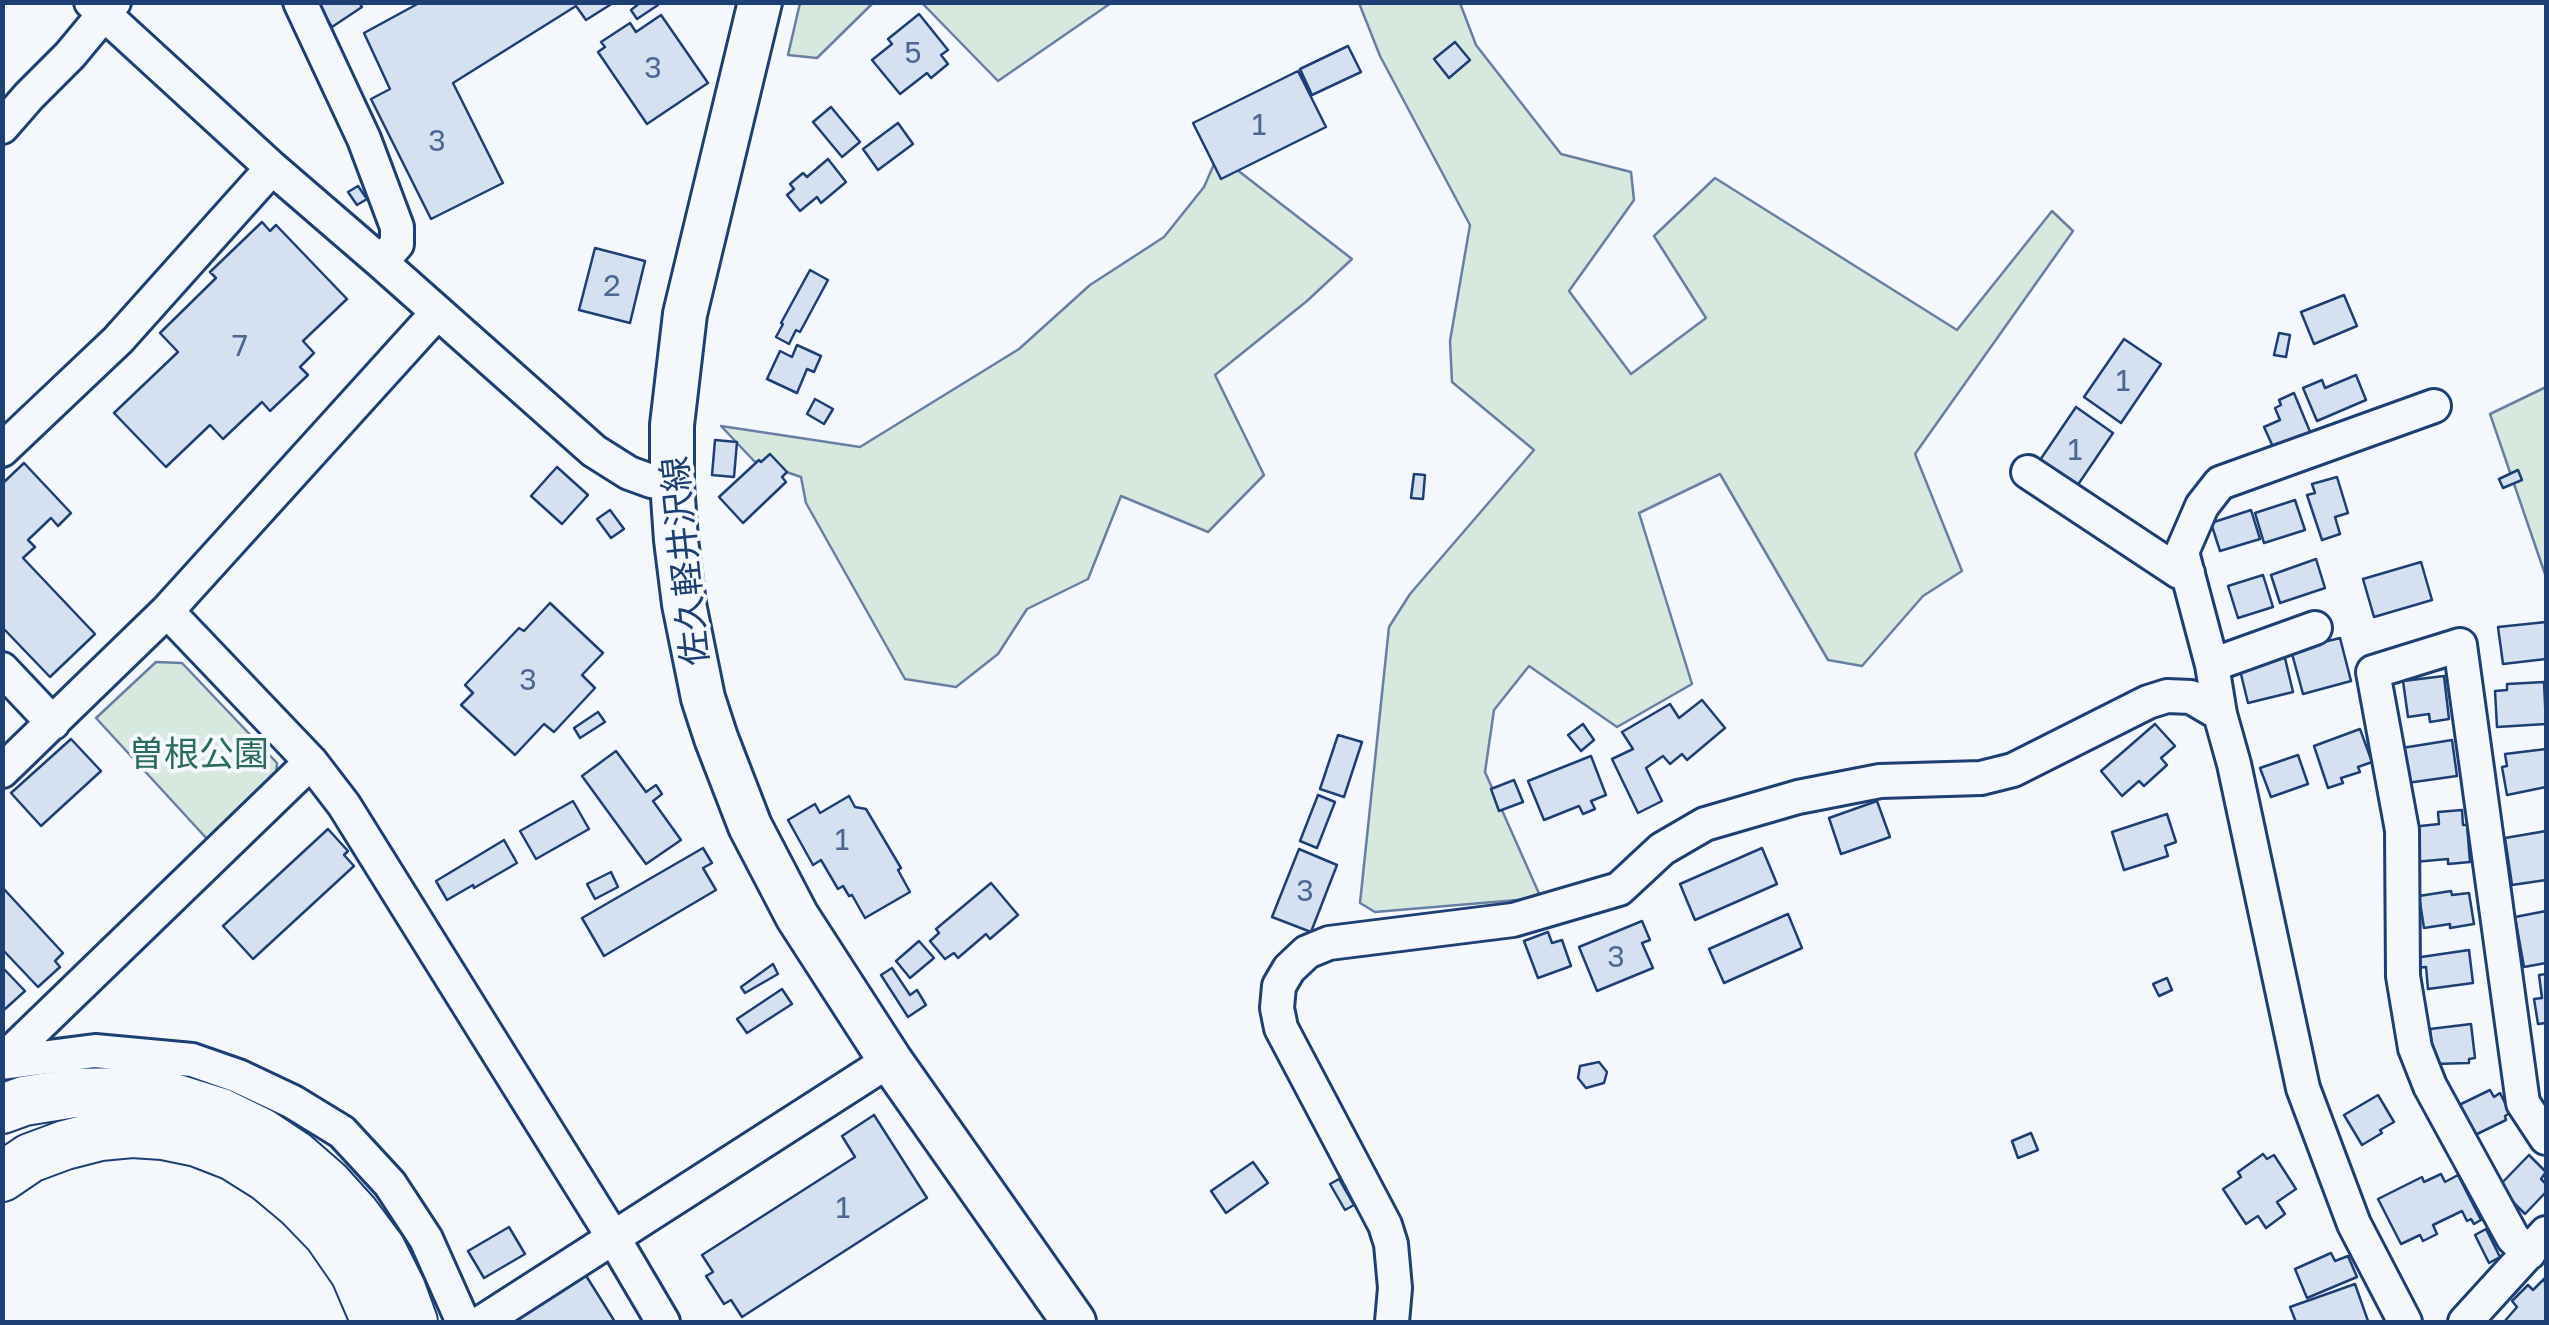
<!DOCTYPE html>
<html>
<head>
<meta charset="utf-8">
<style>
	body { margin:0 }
	#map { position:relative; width:2549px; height:1325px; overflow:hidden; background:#f4f7fb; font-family:"Golos Text",sans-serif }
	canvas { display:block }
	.frame { position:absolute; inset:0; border:5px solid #1d3f73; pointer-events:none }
</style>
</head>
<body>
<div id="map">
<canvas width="2549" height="1325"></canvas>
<div class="frame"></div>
</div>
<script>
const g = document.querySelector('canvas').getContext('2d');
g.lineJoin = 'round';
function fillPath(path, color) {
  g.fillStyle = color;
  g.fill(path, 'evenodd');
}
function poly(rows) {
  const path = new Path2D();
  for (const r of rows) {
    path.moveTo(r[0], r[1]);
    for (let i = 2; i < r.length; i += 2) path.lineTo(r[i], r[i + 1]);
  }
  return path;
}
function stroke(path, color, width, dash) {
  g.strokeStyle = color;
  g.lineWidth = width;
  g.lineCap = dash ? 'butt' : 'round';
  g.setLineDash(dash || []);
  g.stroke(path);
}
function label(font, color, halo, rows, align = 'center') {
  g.font = font + ' "Golos Text","Noto Sans JP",sans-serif';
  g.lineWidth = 8;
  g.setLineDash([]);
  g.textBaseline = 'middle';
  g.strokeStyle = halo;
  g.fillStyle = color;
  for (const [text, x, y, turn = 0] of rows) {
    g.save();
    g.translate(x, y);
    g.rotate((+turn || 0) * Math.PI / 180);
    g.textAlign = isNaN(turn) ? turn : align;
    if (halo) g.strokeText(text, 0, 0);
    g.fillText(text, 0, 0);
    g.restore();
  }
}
const green = poly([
	[800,3,800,2,873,3,817,58,788,55,800,3],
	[922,3,1111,3,998,81,922,3],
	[1359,3,1460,3,1476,45,1561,154,1631,172,1634,200,1569,291,1631,374,1706,318,1654,236,1715,178,1957,330,2052,211,2073,231,1915,454,1962,571,1923,596,1862,666,1828,660,1720,474,1639,513,1692,684,1617,727,1529,666,1494,710,1485,772,1541,898,1375,912,1360,903,1389,627,1410,594,1534,450,1452,382,1450,341,1470,225,1380,56,1359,3],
	[1218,155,1352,259,1307,301,1215,375,1264,475,1208,532,1121,496,1088,579,1027,609,998,654,956,687,905,679,806,503,801,477,754,461,721,426,860,447,1019,349,1090,285,1164,237,1204,187,1218,155],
	[2546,387,2546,577,2490,414,2546,387],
	[156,662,182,663,277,763,276,775,208,840,96,718,156,662]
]);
const building = poly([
	[315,2,359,2,362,7,332,27,315,2],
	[421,2,613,3,586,20,576,6,453,83,503,183,431,219,371,99,390,89,364,33,421,2],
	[641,2,656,2,658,5,637,19,631,10,641,2],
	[919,14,948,50,941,55,948,64,931,78,927,73,900,94,872,60,892,44,888,39,919,14],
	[661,15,708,83,647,124,598,52,605,47,601,42,630,23,636,32,661,15],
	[1455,42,1470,60,1449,78,1434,59,1455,42],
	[1348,46,1361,72,1312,95,1300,69,1348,46],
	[1298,71,1326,127,1221,179,1193,123,1298,71],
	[831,107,860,142,842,157,813,122,831,107],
	[898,123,913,144,878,170,863,149,898,123],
	[828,159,846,182,821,203,817,197,800,211,787,195,794,189,790,184,803,173,807,177,828,159],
	[358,186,367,199,357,205,348,192,358,186],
	[262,222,270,231,276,225,347,299,303,341,314,353,300,367,308,375,270,411,262,402,223,439,210,425,166,467,114,413,178,352,160,333,216,278,210,272,262,222],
	[595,248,645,261,630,323,579,310,595,248],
	[810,270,828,280,800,332,796,330,789,344,776,337,783,324,781,323,810,270],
	[2344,295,2357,326,2314,344,2301,312,2344,295],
	[2279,333,2290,335,2286,357,2274,355,2279,333],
	[2124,339,2161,364,2121,423,2084,397,2124,339],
	[797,345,821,356,814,372,807,369,797,393,767,379,780,351,792,357,797,345],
	[2356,375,2366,400,2317,421,2303,388,2322,380,2325,388,2356,375],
	[2294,393,2311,434,2274,449,2264,427,2280,420,2275,408,2281,405,2279,400,2294,393],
	[815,399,833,409,824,424,807,414,815,399],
	[2076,407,2113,433,2073,492,2036,466,2076,407],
	[715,440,737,442,734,477,712,475,715,440],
	[770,454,787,472,782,477,786,482,743,523,719,497,759,460,761,462,770,454],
	[24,463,71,513,58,526,51,518,28,540,35,547,23,558,95,634,50,677,2,627,2,484,24,463],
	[557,467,588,495,562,524,531,496,557,467],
	[2518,470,2522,480,2503,488,2499,479,2518,470],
	[1414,474,1425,475,1423,499,1411,498,1414,474],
	[2337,477,2348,513,2335,517,2340,534,2322,540,2307,495,2315,493,2312,484,2337,477],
	[2295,500,2305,530,2264,543,2255,513,2295,500],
	[610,510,624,529,611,538,597,519,610,510],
	[2251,510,2260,539,2220,551,2211,523,2251,510],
	[2316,559,2325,588,2280,603,2271,575,2316,559],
	[2421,562,2432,600,2374,617,2363,579,2421,562],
	[2263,575,2273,607,2238,618,2228,586,2263,575],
	[550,603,603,653,582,675,595,688,554,732,544,724,515,755,461,705,473,693,465,685,519,628,524,631,550,603],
	[2546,622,2546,659,2503,664,2498,627,2546,622],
	[2340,638,2351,681,2303,694,2291,650,2340,638],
	[2284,654,2293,692,2248,703,2239,666,2284,654],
	[2444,676,2449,719,2430,722,2429,714,2408,717,2403,681,2444,676],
	[2544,682,2546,724,2497,727,2495,691,2507,690,2507,684,2544,682],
	[1702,700,1725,728,1687,760,1682,754,1670,764,1663,756,1646,768,1662,801,1638,813,1612,759,1633,749,1622,732,1670,704,1679,718,1702,700],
	[598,712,605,722,580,738,574,728,598,712],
	[1583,724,1594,740,1581,751,1568,735,1583,724],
	[2155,724,2175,746,2161,758,2167,765,2144,786,2139,781,2122,796,2101,771,2155,724],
	[2360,729,2372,762,2358,767,2360,772,2341,778,2343,783,2328,788,2314,746,2360,729],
	[1338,735,1362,742,1344,797,1320,789,1338,735],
	[71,739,101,771,41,826,11,793,71,739],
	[2452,740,2457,776,2407,783,2402,748,2452,740],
	[2546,749,2546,787,2507,795,2502,767,2507,766,2505,754,2546,749],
	[616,751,646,792,656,785,662,794,653,801,681,840,646,864,582,776,616,751],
	[2298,755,2308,784,2271,797,2260,768,2298,755],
	[1591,756,1606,795,1591,801,1595,809,1583,814,1579,806,1544,820,1528,781,1591,756],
	[1514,780,1523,802,1499,811,1491,789,1514,780],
	[1318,795,1335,802,1317,848,1300,841,1318,795],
	[849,796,855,807,866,809,901,868,898,870,910,892,865,918,852,895,849,896,843,886,838,889,821,860,813,865,788,820,815,804,820,813,849,796],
	[573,801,589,829,536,859,520,831,573,801],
	[1877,801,1890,837,1841,854,1829,818,1877,801],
	[2462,810,2463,825,2467,825,2470,862,2448,864,2448,859,2414,862,2411,827,2439,824,2438,812,2462,810],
	[2167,814,2176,842,2165,846,2168,856,2124,870,2112,832,2167,814],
	[328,829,348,851,344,855,354,866,253,959,223,926,328,829],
	[2546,831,2546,880,2512,885,2505,838,2546,831],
	[504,840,517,863,474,888,473,885,447,900,436,881,504,840],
	[703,848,712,863,703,868,716,890,604,956,582,918,703,848],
	[1762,848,1777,884,1695,920,1680,884,1762,848],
	[1299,849,1337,865,1311,932,1272,917,1299,849],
	[611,872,618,887,595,899,587,884,611,872],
	[991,883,1018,915,990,939,986,934,958,958,954,953,945,959,930,941,939,933,936,929,991,883],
	[2,887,63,953,55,961,60,967,38,987,2,949,2,887],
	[2451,891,2452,895,2469,893,2474,924,2450,928,2450,924,2424,928,2419,896,2451,891],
	[2546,911,2546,963,2524,967,2515,917,2546,911],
	[1788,914,1802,948,1724,983,1709,949,1788,914],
	[1642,921,1650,940,1642,943,1653,968,1597,991,1579,947,1642,921],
	[1548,932,1552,943,1562,940,1571,966,1538,978,1524,941,1548,932],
	[919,941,934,958,910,978,896,961,919,941],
	[2469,950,2473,983,2428,989,2426,967,2415,968,2414,960,2421,957,2469,950],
	[773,964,778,974,745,993,741,987,773,964],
	[2,967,25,991,5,1009,2,1007,2,967],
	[892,968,910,995,917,990,926,1005,908,1017,881,975,892,968],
	[2546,974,2546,1023,2538,1024,2534,999,2542,998,2539,975,2546,974],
	[2167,978,2172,990,2159,996,2153,984,2167,978],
	[782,989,792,1004,747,1033,737,1019,782,989],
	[2471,1024,2475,1058,2469,1059,2469,1063,2434,1064,2430,1029,2471,1024],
	[1599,1062,1607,1072,1604,1083,1586,1088,1578,1078,1580,1066,1599,1062],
	[2490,1090,2494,1097,2500,1093,2510,1113,2505,1116,2506,1120,2475,1135,2459,1105,2490,1090],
	[2378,1095,2394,1122,2380,1130,2382,1133,2362,1145,2344,1115,2378,1095],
	[874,1115,927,1198,742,1317,731,1300,724,1304,706,1276,713,1272,702,1255,855,1157,842,1136,874,1115],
	[2031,1133,2038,1150,2018,1158,2012,1141,2031,1133],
	[2263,1154,2267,1159,2274,1155,2296,1189,2277,1202,2285,1214,2266,1228,2258,1216,2246,1224,2223,1189,2241,1177,2238,1172,2263,1154],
	[2529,1155,2546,1172,2541,1179,2546,1184,2546,1192,2525,1214,2498,1187,2529,1155],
	[1253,1162,1268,1183,1226,1213,1211,1191,1253,1162],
	[2441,1174,2445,1182,2458,1175,2481,1220,2474,1224,2471,1219,2467,1221,2462,1211,2433,1225,2437,1234,2423,1241,2420,1235,2401,1244,2378,1199,2422,1177,2424,1182,2441,1174],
	[1339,1179,1354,1205,1345,1210,1330,1184,1339,1179],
	[509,1227,525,1254,484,1278,468,1251,509,1227],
	[2486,1229,2500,1257,2489,1263,2475,1235,2486,1229],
	[2331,1253,2335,1261,2348,1256,2357,1277,2307,1298,2295,1269,2331,1253],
	[585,1274,615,1322,509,1322,585,1274],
	[2545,1278,2546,1322,2504,1322,2517,1307,2512,1301,2528,1285,2533,1290,2545,1278],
	[2355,1284,2368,1321,2296,1322,2290,1307,2355,1284]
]);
const minor = poly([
	[91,2,272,168,381,262,594,451,629,473,651,481,672,483],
	[300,2,364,139,397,227,397,244,381,262],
	[2,127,29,96,70,55,114,2],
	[2,450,118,340,272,168],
	[2028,472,2179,572,2188,573],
	[167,611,311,762,344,805,613,1237,663,1322],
	[2212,665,2315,628],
	[2,669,53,723],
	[2220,714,2212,665,2182,552,2202,506,2220,483,2434,406],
	[2,771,167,611,437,313],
	[2,1061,311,762],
	[2,1063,95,1051,192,1060,238,1076,293,1102,342,1132,390,1184,426,1239,463,1322],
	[2529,1253,2513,1238,2430,1086,2415,1048,2403,976,2402,830,2373,672,2460,645,2523,1103,2546,1138],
	[482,1322,890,1060],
	[1392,1322,1395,1288,1391,1244,1385,1225,1281,1028,1277,1008,1279,986,1289,969,1307,952,1329,943,1513,920,1619,889,1662,849,1705,824,1798,797,1880,781,1981,778,2013,770,2148,702,2167,696,2191,697,2220,714,2234,764,2303,1088,2354,1224,2405,1322],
	[2465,1322,2546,1233]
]);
const major = poly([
	[760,2,685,314,672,425,672,483,676,540,684,604,703,698,716,738,750,826,797,916,890,1060,1074,1322]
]);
const highway = poly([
	[2,1109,24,1101,74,1093,125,1092,173,1098,221,1113,260,1132,296,1156,327,1183,355,1214,381,1249,401,1289,413,1322],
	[2,1177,30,1158,65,1145,100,1136,132,1133,163,1135,197,1142,233,1156,268,1178,299,1204,328,1234,355,1273,376,1322]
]);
const numberNames = [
	["5",913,53],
	["3",653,68],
	["1",1259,125],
	["3",437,141],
	["2",612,286],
	["7",240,346],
	["1",2123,381],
	["1",2075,450],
	["3",528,680],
	["1",842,840],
	["3",1305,891],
	["3",1616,957],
	["1",843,1208]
];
const streetNames = [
	["佐久軽井沢線",686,561,-96]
];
const parkNames = [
	["曽根公園",199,755]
];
fillPath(green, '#d7e8df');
stroke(green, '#687fa3', 2.5);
fillPath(building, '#d5e0f0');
stroke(building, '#1d3f73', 2.5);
stroke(minor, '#1d3f73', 38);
stroke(major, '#1d3f73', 48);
stroke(highway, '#1d3f73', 52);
stroke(minor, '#f4f7fb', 32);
stroke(major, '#f4f7fb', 42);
stroke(highway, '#f4f7fb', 48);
label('30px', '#4b6792', null, numberNames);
label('35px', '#1d3f73', '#f4f7fb', streetNames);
label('35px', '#2c6c60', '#f4f7fb', parkNames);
</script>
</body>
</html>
